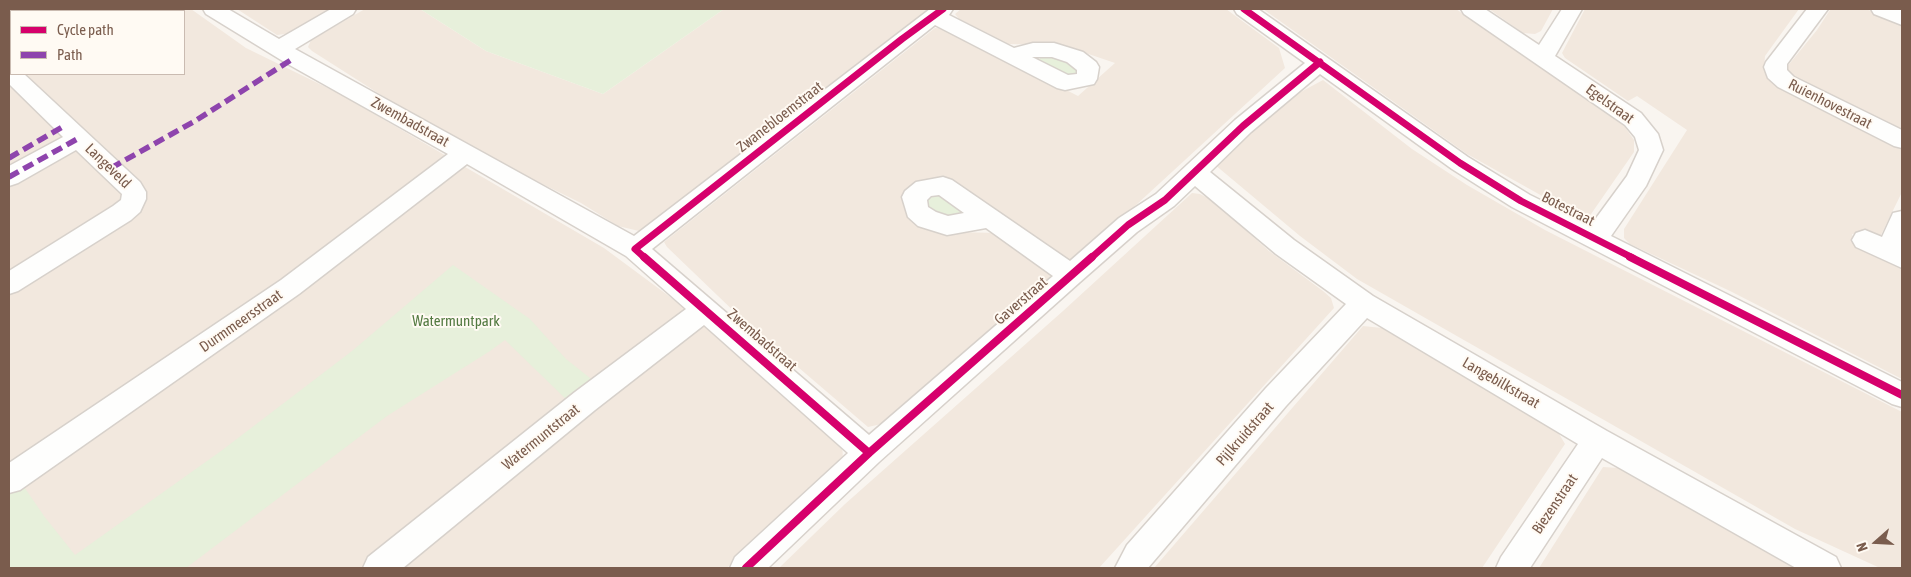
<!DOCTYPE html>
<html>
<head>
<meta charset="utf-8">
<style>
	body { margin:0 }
	#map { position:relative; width:1911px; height:577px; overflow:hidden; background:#f9f5f0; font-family:"Asap Condensed",sans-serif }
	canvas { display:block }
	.frame { position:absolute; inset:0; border:10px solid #7a5c4d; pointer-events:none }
	.legend { position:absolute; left:10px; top:10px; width:175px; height:65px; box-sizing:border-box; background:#fffaf3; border:1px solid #cabbb1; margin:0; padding:6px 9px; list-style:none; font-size:15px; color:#7a5c4d }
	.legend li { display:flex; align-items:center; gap:10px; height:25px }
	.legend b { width:25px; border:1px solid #cabbb1 }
	.north { position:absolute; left:1851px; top:517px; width:50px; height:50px; -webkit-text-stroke:4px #fffaf3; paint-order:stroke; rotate:251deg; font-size:14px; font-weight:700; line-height:20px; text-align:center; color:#7a5c4d }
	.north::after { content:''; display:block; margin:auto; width:18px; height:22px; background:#7a5c4d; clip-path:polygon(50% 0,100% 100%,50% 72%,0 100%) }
</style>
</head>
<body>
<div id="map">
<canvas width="1911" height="577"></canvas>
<div class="frame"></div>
<ul class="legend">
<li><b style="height:6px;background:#d6006c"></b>Cycle path</li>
<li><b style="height:6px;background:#8e44ad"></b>Path</li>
</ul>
<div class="north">N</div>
</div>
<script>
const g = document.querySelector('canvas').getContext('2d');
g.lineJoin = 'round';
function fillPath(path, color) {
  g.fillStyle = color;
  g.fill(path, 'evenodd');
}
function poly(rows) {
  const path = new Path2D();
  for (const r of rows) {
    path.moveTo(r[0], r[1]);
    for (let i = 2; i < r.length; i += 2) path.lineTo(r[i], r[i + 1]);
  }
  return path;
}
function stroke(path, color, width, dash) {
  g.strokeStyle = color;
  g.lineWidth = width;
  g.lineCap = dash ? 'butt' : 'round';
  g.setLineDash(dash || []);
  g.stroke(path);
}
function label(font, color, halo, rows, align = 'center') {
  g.font = font + ' "Asap Condensed",sans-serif';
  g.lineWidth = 4;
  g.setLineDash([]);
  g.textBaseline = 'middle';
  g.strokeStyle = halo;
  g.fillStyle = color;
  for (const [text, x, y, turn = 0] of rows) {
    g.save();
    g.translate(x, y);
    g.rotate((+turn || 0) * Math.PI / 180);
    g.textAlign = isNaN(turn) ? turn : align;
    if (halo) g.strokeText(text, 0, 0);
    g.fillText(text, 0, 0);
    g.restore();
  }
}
const residential = poly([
	[9,9,191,9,246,48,340,94,604,248,681,305,842,439,843,462,727,568,9,568],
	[11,11,184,11,184,74,11,74],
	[237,9,333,9,292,33,277,35],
	[365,9,420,9,486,51,603,94,724,9,933,9,656,220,639,231,618,226,581,203,447,137,312,51,308,47,311,40],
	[961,9,1226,9,1279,48,1285,68,1073,263,947,181,953,232,999,233,1051,274,1047,284,886,423,868,427,743,320,667,247,664,242,935,28,947,29,1078,96,1115,63,1062,45,1008,44,959,19,955,14],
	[1263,9,1456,9,1622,123,1634,140,1634,152,1589,217,1578,216,1467,154],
	[1489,9,1553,9,1541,31,1535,34,1523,33],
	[1585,9,1799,9,1765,56,1764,68,1770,78,1902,148,1902,192,1880,237,1852,234,1854,242,1902,265,1902,379,1730,291,1630,244,1624,238,1624,229,1687,130,1637,96,1628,101,1565,58,1562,53],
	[1834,9,1866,9,1902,24,1902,130,1792,76,1786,68,1817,30,1830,10],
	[1323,80,1412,149,1467,185,1545,230,1902,412,1902,568,1880,568,1795,529,1357,279,1300,236,1214,164,1297,94],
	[1192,193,1200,194,1212,200,1269,251,1323,291,1331,298,1334,308,1099,568,779,568,845,504,1063,311],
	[1363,326,1382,328,1558,432,1565,444,1482,568,1154,568],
	[1603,467,1619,468,1796,568,1539,568]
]);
const green = poly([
	[420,9,724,9,603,94,486,51],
	[1049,52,1080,65,1078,75,1068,75,1039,60,1042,54],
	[941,192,962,209,963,213,961,217,957,219,929,210,924,199,926,195],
	[453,265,530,319,566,359,595,382,569,402,505,340,490,351,387,416,186,568,9,568,9,487,20,481,44,516,75,555,221,451,352,351]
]);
const minor = poly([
	[203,9,228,9,279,39,331,9,356,9,353,14,295,49,634,236,930,9,953,9,949,15,1014,48,1033,43,1054,43,1083,52,1096,62,1099,67,1097,79,1094,84,1065,90,1057,88,935,25,652,249,869,435,1053,276,986,228,947,235,918,226,908,217,902,197,905,191,916,182,943,177,952,180,1070,261,1119,218,1156,194,1235,120,1305,63,1237,14,1234,9,1258,9,1468,157,1530,195,1591,225,1627,176,1639,150,1635,137,1625,125,1464,14,1461,9,1485,9,1539,45,1562,9,1582,9,1555,56,1641,113,1658,134,1663,150,1646,186,1611,236,1902,382,1902,407,1892,404,1512,207,1452,169,1320,74,1251,132,1210,172,1294,240,1373,296,1607,431,1836,557,1841,568,1796,568,1602,458,1530,568,1496,568,1501,557,1578,444,1367,318,1286,406,1148,568,1115,568,1127,545,1266,388,1346,304,1276,254,1195,186,1174,206,1137,232,1080,282,879,462,768,568,730,568,735,557,848,453,704,325,595,410,403,568,363,568,368,557,575,392,686,309,626,256,467,164,299,294,20,490,9,493,9,463,281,280,448,154,286,63,206,14,203,9],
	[1032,57,1052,57,1067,62,1077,70,1077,74,1068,75,1032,57],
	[939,195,964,213,948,216,936,212,928,207,927,200,931,196,939,195],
	[1807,9,1828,9,1787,64,1787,70,1794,77,1902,130,1902,148,1894,146,1778,87,1768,78,1764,67,1766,62,1807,9],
	[1871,9,1902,10,1902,25,1874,14,1871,9],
	[9,65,11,65,11,74,24,74,140,182,146,192,146,199,140,212,131,220,18,291,9,294,9,271,113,206,121,200,122,194,76,150,18,183,9,186,9,166,63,137,9,84,9,65],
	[1902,211,1902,268,1856,247,1852,240,1856,233,1865,230,1882,237,1893,213,1902,211]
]);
const quiet = poly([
	[9,158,64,126],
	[111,168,195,121,294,58],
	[9,177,79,138]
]);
const cyclewayFar1 = poly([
	[1244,9,1460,163,1521,201,1633,258],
	[645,258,635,249,902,39,943,9],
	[1091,258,1128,225,1165,200,1243,126,1320,62]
]);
const cycleway = poly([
	[644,257,869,453],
	[1630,257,1902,395],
	[746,568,869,453,1092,257]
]);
const streetNames = [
	["Egelstraat",1610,104,36],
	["Ruienhovestraat",1830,104,27],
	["Zwanebloemstraat",780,117,-38],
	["Zwembadstraat",410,122,29],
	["Langeveld",108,166,44],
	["Botestraat",1568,209,27],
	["Gaverstraat",1021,301,-41],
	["Durmmeersstraat",241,321,-35],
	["Zwembadstraat",762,340,41],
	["Langebilkstraat",1501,383,30],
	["Pijlkruidstraat",1245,434,-49],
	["Watermuntstraat",541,437,-39],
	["Biezenstraat",1555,504,-56]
];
const parkNames = [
	["Watermuntpark",456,321]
];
fillPath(residential, '#f2e8de');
fillPath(green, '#e7f0db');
stroke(minor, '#d7d1cb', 3);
fillPath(minor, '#fefefd');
stroke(quiet, '#8e44ad', 5.5, [11, 5.5]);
stroke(cyclewayFar1, '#d6006c', 7);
stroke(cycleway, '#d6006c', 8);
label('15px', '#7a5c4d', '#fffaf3', streetNames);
label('15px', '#537a41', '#fffaf3', parkNames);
</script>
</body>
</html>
